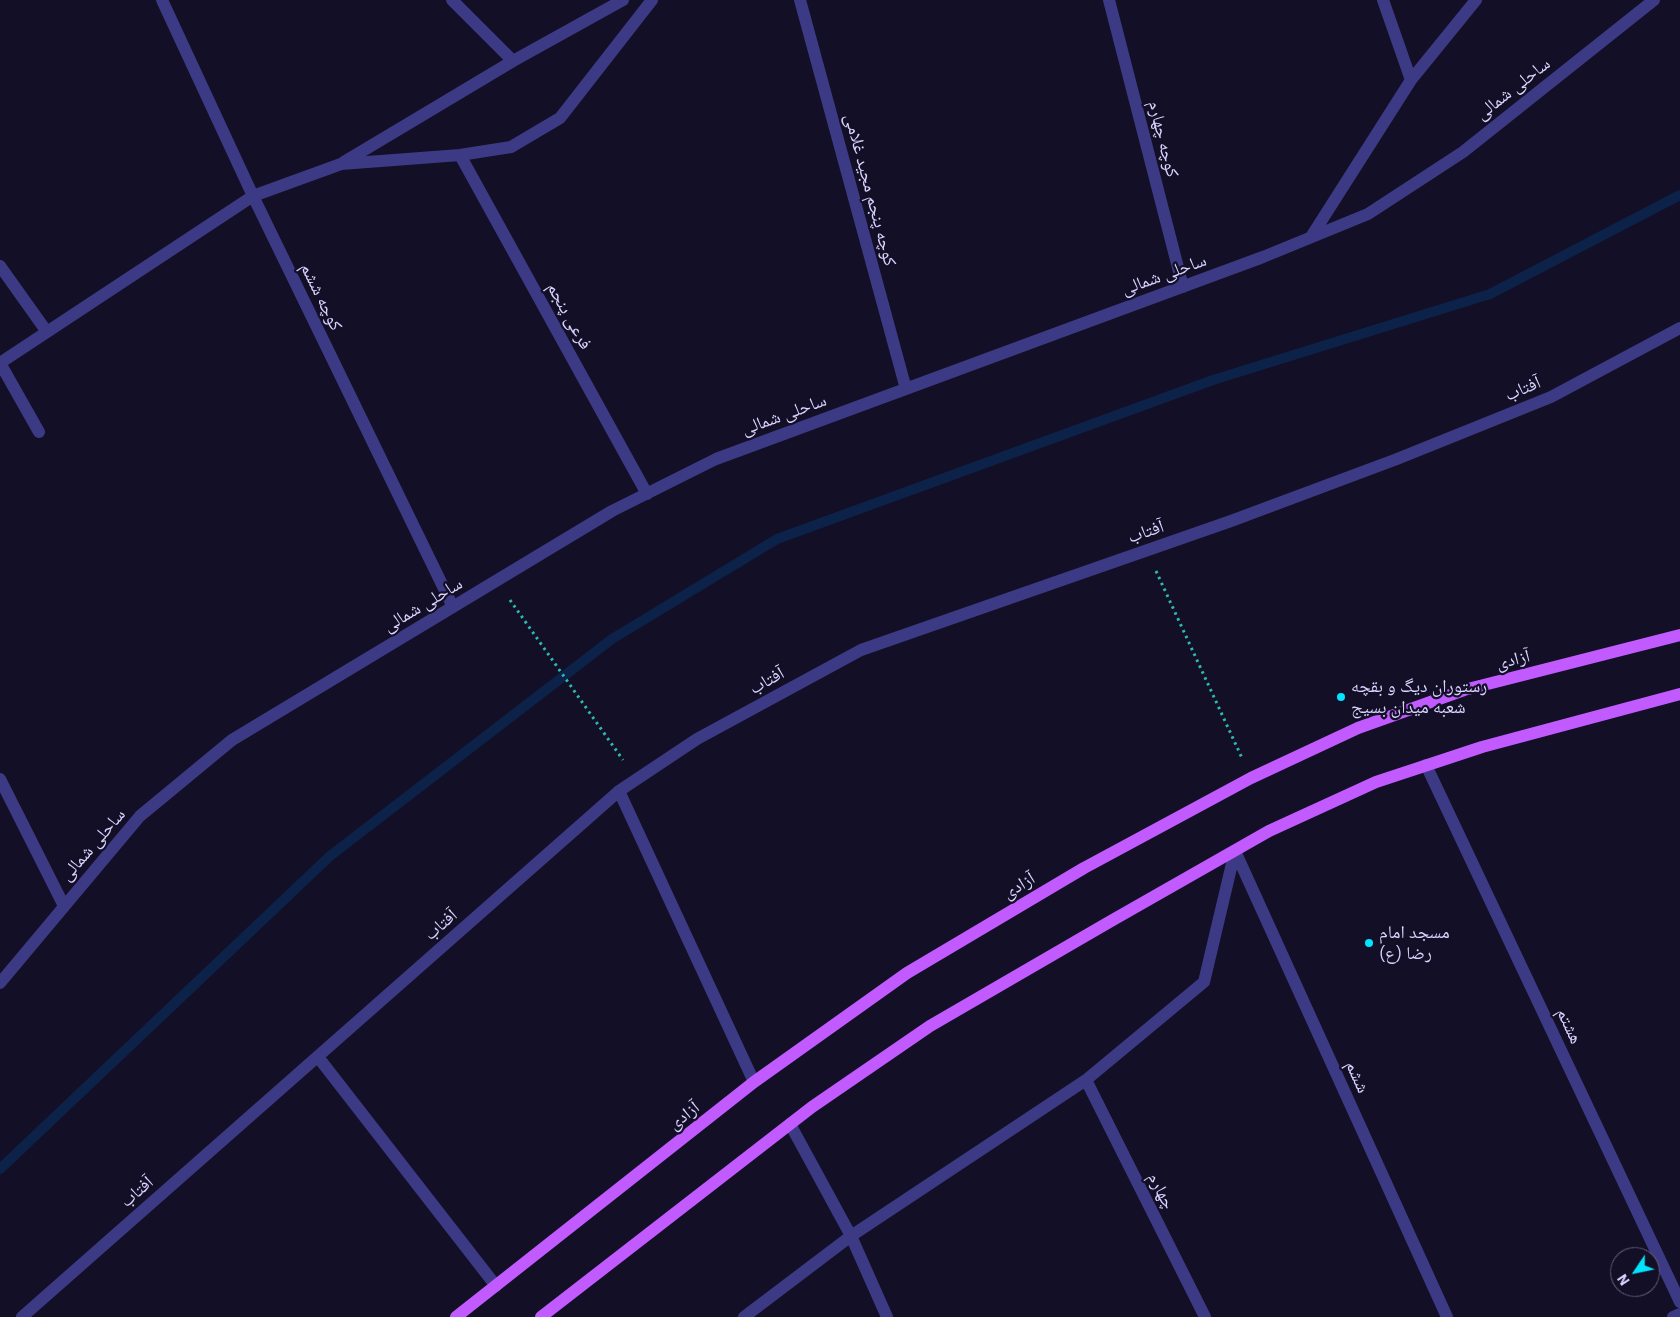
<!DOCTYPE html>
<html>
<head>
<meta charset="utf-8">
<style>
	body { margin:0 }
	#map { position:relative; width:1680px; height:1317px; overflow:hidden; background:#130f26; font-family:"IBM Plex Sans",sans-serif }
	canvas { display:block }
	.north { position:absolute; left:1610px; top:1247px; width:50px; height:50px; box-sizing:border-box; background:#130f26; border:1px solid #625e7d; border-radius:50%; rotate:236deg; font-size:14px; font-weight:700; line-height:20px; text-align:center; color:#d9d4ff }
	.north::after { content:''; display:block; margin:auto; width:18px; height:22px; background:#00e5ff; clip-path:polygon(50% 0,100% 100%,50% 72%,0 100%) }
</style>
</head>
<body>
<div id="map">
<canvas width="1680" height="1317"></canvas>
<div class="north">N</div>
</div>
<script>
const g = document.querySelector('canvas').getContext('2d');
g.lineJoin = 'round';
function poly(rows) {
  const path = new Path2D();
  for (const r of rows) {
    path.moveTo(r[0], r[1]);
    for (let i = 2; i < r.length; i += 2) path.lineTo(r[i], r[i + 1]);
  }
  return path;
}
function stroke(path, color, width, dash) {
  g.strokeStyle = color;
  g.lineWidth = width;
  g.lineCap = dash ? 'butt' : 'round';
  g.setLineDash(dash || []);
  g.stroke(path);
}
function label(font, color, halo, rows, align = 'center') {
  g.font = font + ' "IBM Plex Sans","Noto Naskh Arabic",sans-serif';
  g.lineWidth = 4.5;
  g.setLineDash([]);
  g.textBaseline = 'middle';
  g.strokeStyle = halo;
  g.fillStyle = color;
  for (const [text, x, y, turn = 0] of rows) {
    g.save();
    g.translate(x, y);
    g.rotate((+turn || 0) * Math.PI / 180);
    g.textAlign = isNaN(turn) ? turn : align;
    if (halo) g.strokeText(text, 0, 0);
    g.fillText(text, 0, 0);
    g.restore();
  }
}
const stream = poly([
	[0,1169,330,856,612,639,777,539,1213,380,1490,294,1680,195]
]);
const path = poly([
	[1156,571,1242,758],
	[510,600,623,760]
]);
const minor = poly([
	[162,0,253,196,453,607],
	[452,0,513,61],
	[800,0,906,389],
	[1109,0,1183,287],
	[1383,0,1411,80],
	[460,155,647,494],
	[344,162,513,61,623,0],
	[1311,237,1411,80,1476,0],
	[0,266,47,332],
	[0,363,253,196,341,164,460,155,511,147,560,118,652,0],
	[0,363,39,432],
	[1426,765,1680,1302],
	[0,779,64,906],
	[619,791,754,1082],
	[1235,851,1447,1317],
	[0,983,140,816,232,740,612,511,716,459,1263,257,1368,214,1463,152,1654,0],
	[318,1057,496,1286],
	[1086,1080,1205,1317],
	[790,1124,851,1236,887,1317],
	[22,1317,619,791,697,739,861,650,1231,521,1397,459,1551,397,1680,328],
	[744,1317,851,1236,1086,1080,1204,982,1235,851],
	[1673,1317,1680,1314]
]);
const major = poly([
	[456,1317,754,1082,907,973,1084,868,1251,778,1358,728,1464,690,1680,635],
	[541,1317,812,1107,930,1026,1111,921,1269,831,1376,782,1482,747,1680,694]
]);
const markers = [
	[1341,697,5,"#00e5ff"],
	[1369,943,5,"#00e5ff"]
];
const streetNames = [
	["ساحلی شمالی",1513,89,-38],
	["کوچه چهارم",1163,139,76],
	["کوچه پنجم مجید غلامی",870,190,75],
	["ساحلی شمالی",1164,275,-20],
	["کوچه ششم",321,297,64],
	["فرعی پنجم",569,316,61],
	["آفتاب",1523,389,-23],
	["ساحلی شمالی",784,415,-20],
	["آفتاب",1146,532,-19],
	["ساحلی شمالی",423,605,-31],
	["آزادی",1513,660,-14],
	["آفتاب",767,681,-29],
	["ساحلی شمالی",93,845,-49],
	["آزادی",1019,886,-31],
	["آفتاب",441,925,-41],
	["هشتم",1569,1026,65],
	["ششم",1357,1077,66],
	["آزادی",684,1116,-38],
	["چهارم",1161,1191,63],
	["آفتاب",137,1192,-41]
];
const poiNames = [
	["رستوران دیگ و بقچه",1351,687],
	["شعبه میدان بسیج",1351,708],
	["مسجد امام",1379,933],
	["رضا (ع)",1379,954]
];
stroke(stream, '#0c2248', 10);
stroke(path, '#2fb8b0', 3, [2.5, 4]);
stroke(minor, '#3d3a85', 12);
stroke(major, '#c25bff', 12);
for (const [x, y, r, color] of markers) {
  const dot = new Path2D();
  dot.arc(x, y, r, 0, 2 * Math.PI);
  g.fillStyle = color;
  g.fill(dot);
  stroke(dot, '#130f26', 2);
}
label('18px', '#d9d4ff', '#130f26', streetNames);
label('18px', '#d9d4ff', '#130f26', poiNames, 'left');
</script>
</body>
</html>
